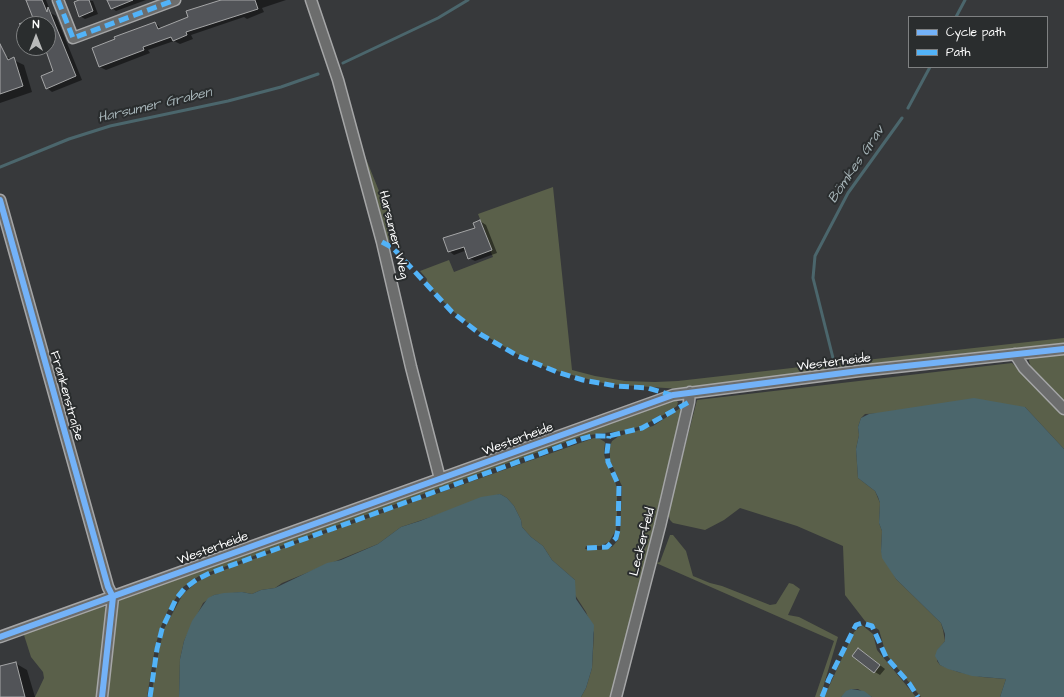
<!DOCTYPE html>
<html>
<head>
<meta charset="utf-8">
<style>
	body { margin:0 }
	#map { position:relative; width:1064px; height:697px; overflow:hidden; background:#37393b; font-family:"Architects Daughter",sans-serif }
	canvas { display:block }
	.legend { position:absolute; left:908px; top:16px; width:140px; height:52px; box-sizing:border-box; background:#2a2d2e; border:1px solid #7f8182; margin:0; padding:5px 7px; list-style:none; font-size:12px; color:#fff }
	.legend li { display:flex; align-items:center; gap:8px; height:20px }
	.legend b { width:20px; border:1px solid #7f8182 }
	.north { position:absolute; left:16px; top:16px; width:40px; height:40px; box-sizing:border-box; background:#2a2d2e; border:1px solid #7f8182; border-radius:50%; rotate:0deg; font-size:11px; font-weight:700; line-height:16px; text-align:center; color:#fff }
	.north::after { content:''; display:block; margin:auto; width:14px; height:18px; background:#b9baba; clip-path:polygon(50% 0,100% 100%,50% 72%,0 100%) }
</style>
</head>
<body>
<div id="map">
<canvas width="1064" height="697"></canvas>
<ul class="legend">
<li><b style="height:5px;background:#73b2f8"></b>Cycle path</li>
<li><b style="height:5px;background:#52b3f8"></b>Path</li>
</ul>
<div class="north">N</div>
</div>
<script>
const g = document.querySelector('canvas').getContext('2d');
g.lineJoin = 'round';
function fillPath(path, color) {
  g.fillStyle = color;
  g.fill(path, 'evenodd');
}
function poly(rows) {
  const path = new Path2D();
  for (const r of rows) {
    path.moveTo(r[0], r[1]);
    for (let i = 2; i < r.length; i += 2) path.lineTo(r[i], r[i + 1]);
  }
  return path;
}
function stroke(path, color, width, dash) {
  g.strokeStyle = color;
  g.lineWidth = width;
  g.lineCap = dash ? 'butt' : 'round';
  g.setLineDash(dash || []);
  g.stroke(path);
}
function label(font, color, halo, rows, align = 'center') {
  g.font = font + ' "Architects Daughter",sans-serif';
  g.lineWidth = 4;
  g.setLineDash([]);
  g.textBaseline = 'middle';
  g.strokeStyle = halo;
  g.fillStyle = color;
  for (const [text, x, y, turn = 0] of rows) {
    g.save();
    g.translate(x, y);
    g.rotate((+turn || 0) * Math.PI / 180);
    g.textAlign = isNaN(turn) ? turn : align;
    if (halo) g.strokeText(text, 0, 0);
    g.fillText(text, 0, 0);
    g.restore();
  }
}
const green = poly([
	[356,134,400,243,393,244,386,239,371,181],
	[553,187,572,370,595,376,625,381,655,382,678,381,827,364,828,372,680,389,607,384,553,370,522,357,481,333,454,312,440,298,426,283,427,279,420,271,449,260,454,272,493,257,490,250,492,250,478,214],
	[1064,338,1064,345,841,370,839,363],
	[1064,354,1064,403,1032,371,1029,361,1030,357],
	[1012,363,1064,414,1064,449,1025,407,865,414,861,418,858,427,859,435,856,449,858,478,875,491,880,503,879,523,882,531,881,551,896,579,941,623,943,630,945,641,937,651,937,661,940,665,958,672,982,677,1006,679,1000,697,921,697,886,654,879,630,865,621,845,595,843,546,797,526,740,508,724,520,705,530,673,523,670,520,668,513,697,400],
	[676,400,678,402,677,406,669,412,642,426,627,430,582,436,199,576,183,587,167,612,160,629,155,648,147,697,105,697,116,599],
	[682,407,613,697,581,697,586,688,592,668,594,633,586,612,575,595,575,580,552,560,543,546,531,537,522,527,521,520,514,506,507,498,500,494,401,527,378,544,282,583,275,588,261,590,252,594,242,592,214,595,203,603,184,641,180,659,179,697,151,697,159,650,164,629,183,594,197,582,213,574,292,545,594,438,600,439,605,442,604,454,606,462,615,481,617,489,617,516,616,530,609,542,600,546,586,546,585,549,600,550,612,547,618,540,620,533,622,486,610,461,610,446,612,441,619,436,653,426],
	[670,535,673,535,686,551,693,576,710,583,722,586,770,605,776,604,789,583,793,584,800,589,788,615,799,617,838,637,822,691,826,693,854,632,862,625,873,634,877,650,916,697,872,697,858,689,851,689,841,697,815,697,834,641,656,563,660,562],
	[102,604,107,609,97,697,35,697,44,678,43,672,31,657,23,632]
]);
const water = poly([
	[974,398,1025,407,1064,449,1064,697,1000,697,1006,679,972,676,948,669,940,665,935,656,937,650,945,641,945,634,941,623,896,579,882,558,881,551,882,531,879,523,880,503,878,497,875,491,858,478,856,449,859,435,858,427,861,418,869,414],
	[500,494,507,498,514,506,521,520,522,527,531,537,543,546,552,560,575,580,576,599,594,625,592,668,586,688,581,697,179,697,180,659,184,641,192,621,208,598,214,595,224,593,242,592,252,594,261,590,275,588,327,563,341,560,378,544,401,527,420,521,481,497],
	[851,689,864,691,872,697,841,697,846,691]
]);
const shadow = poly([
	[27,0,46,0,51,13,56,16,82,80,52,92,47,88,55,72,46,49,41,48,48,48,48,24,29,24,34,18],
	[81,0,93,1,98,14,85,19,80,16],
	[108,0,146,0,116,11,112,8],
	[220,0,286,0,262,8,264,12,247,19,244,17,191,35,193,39,180,44,174,41,148,50,150,53,106,70,100,67,155,23,162,29,190,18],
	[0,51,5,56,24,65,32,92,0,103],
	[480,221,486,225,497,253,475,261,469,258,467,250,454,255,449,251,476,228],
	[864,653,885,669,880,675,875,672],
	[15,663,27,670,35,697,0,697,0,667]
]);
const stream = poly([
	[956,17,965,0],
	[343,63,438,18,468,0],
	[908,108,930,67],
	[0,167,69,139,110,126,228,101,281,87,318,74],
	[834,362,813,278,815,256,848,193,902,118]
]);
const building = poly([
	[26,0,42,0,47,12,48,7,76,76,46,89,41,76,53,71,45,48,48,48,48,24,19,24,33,18,26,0],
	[79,0,89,0,93,11,79,17,74,2,79,0],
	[107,0,133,0,111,9,107,0],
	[221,0,255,0,258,9,186,32,187,35,173,41,171,37,143,47,144,50,99,67,92,48,115,39,114,37,155,22,158,29,188,17,186,11,221,0],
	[0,44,8,60,14,57,23,86,0,94,0,44],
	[480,220,492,250,468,259,464,247,448,252,443,238,475,228,473,223,480,220],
	[858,648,880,665,874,673,852,656,858,648],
	[16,662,25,697,0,697,0,666,16,662]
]);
const minor = poly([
	[58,0,73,38,175,0],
	[311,0,338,80,382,242,411,367,440,479],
	[0,200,108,587,113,597,102,697],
	[1015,354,1024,368,1064,409],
	[0,637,673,395,859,371,1064,349],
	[616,697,660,526,689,402,690,392]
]);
const quiet = poly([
	[58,0,73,38,175,0],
	[382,242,393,248,452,312,480,334,518,356,557,372,583,380,616,386,648,388,671,395],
	[587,548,607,547,616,538,618,530,619,486,608,462,607,453,609,436],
	[150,697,157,649,162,629,176,599,185,588,196,580,210,573,581,439,592,436,609,436,642,428,689,402],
	[822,697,829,679,856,625,862,623,872,626,886,657,909,683,918,697]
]);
const cycleway = poly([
	[0,200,108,587,113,597,102,697],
	[0,637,673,395,859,371,1064,349]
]);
const streetNames = [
	["Harsumer Weg",393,235,76],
	["Westerheide",834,363,-7],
	["Frankenstraße",66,396,74],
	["Westerheide",518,440,-20],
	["Leckerfeld",643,542,-76],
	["Westerheide",213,549,-20]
];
const waterNames = [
	["Harsumer Graben",155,106,-13],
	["Bömkes Grav",857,165,-56]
];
fillPath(green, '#5a604a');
fillPath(water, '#4b666c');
fillPath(shadow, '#0007');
stroke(stream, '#4b666c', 3);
fillPath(building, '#525458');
stroke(building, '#a5a6a7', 1);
stroke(minor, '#a5a6a7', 13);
stroke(minor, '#6c6d6d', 10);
stroke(quiet, '#52b3f8', 5, [10, 5]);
stroke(cycleway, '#73b2f8', 6);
label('13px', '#fff', '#2a2d2e', streetNames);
label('italic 14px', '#a6b4b8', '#2a2d2e', waterNames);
</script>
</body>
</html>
